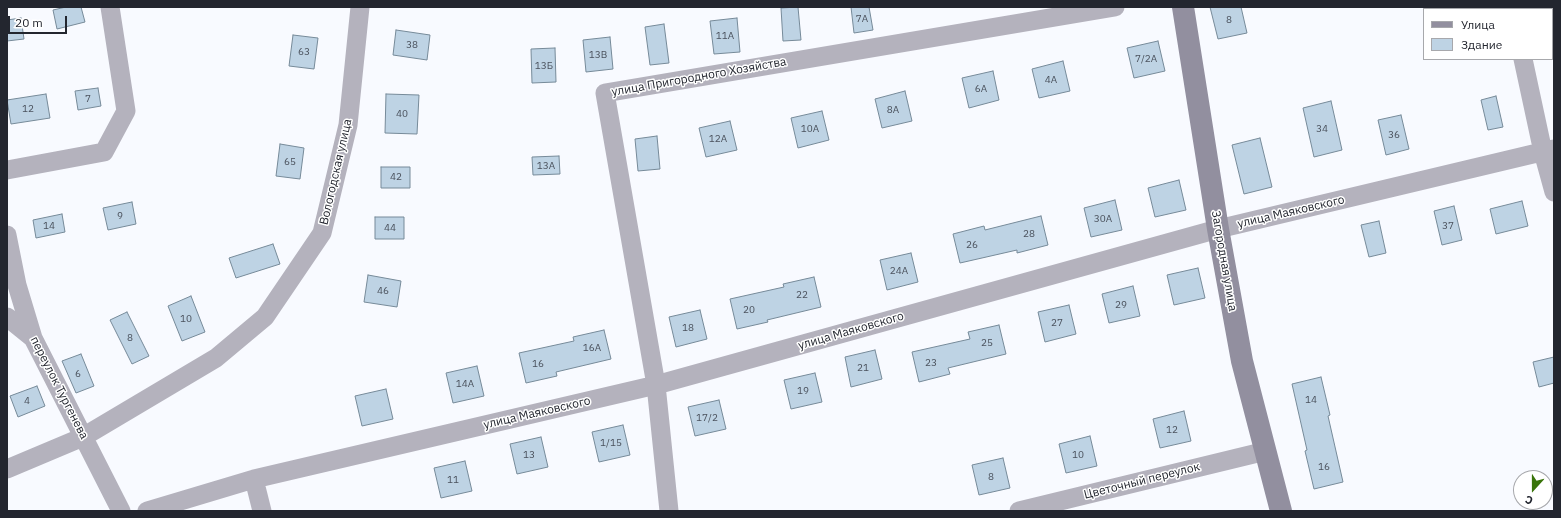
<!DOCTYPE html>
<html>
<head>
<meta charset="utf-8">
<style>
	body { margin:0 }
	#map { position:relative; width:1561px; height:518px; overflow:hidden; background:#f8faff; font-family:"IBM Plex Sans",sans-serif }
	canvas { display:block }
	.frame { position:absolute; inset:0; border:8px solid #23262f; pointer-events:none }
	.legend { position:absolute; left:1423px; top:8px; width:130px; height:52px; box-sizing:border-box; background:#fff; border:1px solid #a7a8ac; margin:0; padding:5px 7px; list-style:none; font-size:12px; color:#23262f }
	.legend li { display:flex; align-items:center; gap:8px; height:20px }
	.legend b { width:20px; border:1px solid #a7a8ac }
	.north { position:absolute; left:1513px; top:470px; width:40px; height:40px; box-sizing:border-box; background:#fff; border:1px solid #a7a8ac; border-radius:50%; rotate:201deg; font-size:11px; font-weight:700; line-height:16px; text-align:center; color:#23262f }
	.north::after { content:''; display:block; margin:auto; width:14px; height:18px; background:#39740a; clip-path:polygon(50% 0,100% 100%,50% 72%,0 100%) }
	.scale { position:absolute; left:8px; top:16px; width:59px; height:18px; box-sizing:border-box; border:2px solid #23262f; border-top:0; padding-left:5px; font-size:12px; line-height:14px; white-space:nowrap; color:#23262f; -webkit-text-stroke:3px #fff; paint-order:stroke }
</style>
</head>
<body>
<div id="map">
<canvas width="1561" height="518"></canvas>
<div class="frame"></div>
<ul class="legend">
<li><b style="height:5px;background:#928f9f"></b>Улица</li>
<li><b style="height:11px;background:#bed3e4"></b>Здание</li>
</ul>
<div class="north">С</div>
<div class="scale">20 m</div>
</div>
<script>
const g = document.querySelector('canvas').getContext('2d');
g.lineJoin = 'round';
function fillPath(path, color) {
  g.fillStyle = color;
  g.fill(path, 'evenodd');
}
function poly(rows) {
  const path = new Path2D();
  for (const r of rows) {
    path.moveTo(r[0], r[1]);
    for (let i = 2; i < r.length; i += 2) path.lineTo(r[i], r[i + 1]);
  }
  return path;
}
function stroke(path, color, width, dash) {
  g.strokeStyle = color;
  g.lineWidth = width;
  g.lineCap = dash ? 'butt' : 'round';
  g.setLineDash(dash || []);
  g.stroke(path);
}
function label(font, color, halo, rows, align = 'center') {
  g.font = font + ' "IBM Plex Sans",sans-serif';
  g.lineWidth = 3;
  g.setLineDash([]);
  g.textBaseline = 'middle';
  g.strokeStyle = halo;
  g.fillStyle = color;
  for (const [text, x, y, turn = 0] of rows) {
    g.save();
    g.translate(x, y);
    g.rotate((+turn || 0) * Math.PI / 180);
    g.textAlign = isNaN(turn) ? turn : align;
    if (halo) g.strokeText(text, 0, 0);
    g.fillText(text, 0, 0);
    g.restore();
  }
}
const building = poly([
	[66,7,81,7,85,22,57,29,53,10,66,7],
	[798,7,801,40,783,41,781,8,798,7],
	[851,7,869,7,873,30,854,33,851,7],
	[1210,7,1241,7,1247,33,1218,39,1210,7],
	[21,18,24,39,7,41,7,20,21,18],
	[737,18,740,52,714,54,710,21,737,18],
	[664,24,669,63,650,65,645,27,664,24],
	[396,30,430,35,427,60,393,55,396,30],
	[293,35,318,38,314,69,289,66,293,35],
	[610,37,613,69,586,72,583,40,610,37],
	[1158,41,1165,71,1134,78,1127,48,1158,41],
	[555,48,556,82,532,83,531,49,555,48],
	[1063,61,1070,91,1039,98,1032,69,1063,61],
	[993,71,999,100,969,108,962,78,993,71],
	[98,88,101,106,78,110,75,91,98,88],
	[905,91,912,121,882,128,875,99,905,91],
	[46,94,50,118,11,124,7,100,46,94],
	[386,94,419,95,417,134,385,133,386,94],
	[1496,96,1503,127,1488,130,1481,100,1496,96],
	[1331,101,1342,150,1314,157,1303,108,1331,101],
	[822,111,829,140,798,148,791,118,822,111],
	[1401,115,1409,149,1386,155,1378,120,1401,115],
	[730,121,737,150,706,157,699,128,730,121],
	[657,136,660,169,638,171,635,139,657,136],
	[1260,138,1272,187,1244,194,1232,145,1260,138],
	[280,144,304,148,300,179,276,176,280,144],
	[559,156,560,174,533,175,532,157,559,156],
	[381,167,410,167,410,188,381,188,381,167],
	[1179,180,1186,210,1155,217,1148,188,1179,180],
	[1115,200,1122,230,1091,237,1084,208,1115,200],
	[1522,201,1528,226,1496,234,1490,209,1522,201],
	[132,202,136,224,108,230,103,208,132,202],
	[1454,206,1462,240,1442,245,1434,211,1454,206],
	[62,214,65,232,36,238,33,220,62,214],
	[1041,216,1048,245,1017,253,1017,250,960,263,953,234,984,226,985,230,1041,216],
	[375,217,404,217,404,239,375,239,375,217],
	[1379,221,1386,253,1369,257,1361,225,1379,221],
	[273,244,280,264,236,278,229,258,273,244],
	[911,253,918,282,887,290,880,260,911,253],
	[1198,268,1205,298,1174,305,1167,275,1198,268],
	[368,275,401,281,397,307,364,302,368,275],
	[814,277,821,307,767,320,768,322,737,329,730,299,784,287,783,284,814,277],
	[1133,286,1140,316,1109,323,1102,294,1133,286],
	[191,296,205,332,182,341,168,306,191,296],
	[1069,305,1076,334,1045,342,1038,312,1069,305],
	[700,310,707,339,676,347,669,317,700,310],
	[127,312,149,356,132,364,110,320,127,312],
	[999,325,1006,354,948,368,950,374,919,382,912,352,970,339,968,332,999,325],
	[604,330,611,359,556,372,557,376,526,383,519,353,574,341,573,337,604,330],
	[875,350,882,379,851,387,845,357,875,350],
	[81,354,94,386,76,393,62,361,81,354],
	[1554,357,1554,383,1539,387,1533,362,1554,357],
	[477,366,484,396,453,403,446,373,477,366],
	[815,373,822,402,791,409,784,380,815,373],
	[1321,377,1330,415,1328,416,1343,482,1314,489,1305,451,1307,450,1292,384,1321,377],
	[37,386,45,406,18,417,10,396,37,386],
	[386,389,393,419,362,426,355,396,386,389],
	[719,400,726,429,695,436,688,407,719,400],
	[1184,411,1191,441,1160,448,1153,419,1184,411],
	[623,425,630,455,599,462,592,432,623,425],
	[1090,436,1097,466,1066,473,1059,444,1090,436],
	[541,437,548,467,517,474,510,444,541,437],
	[1003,458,1010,488,979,495,972,465,1003,458],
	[465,461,472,491,441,498,434,468,465,461]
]);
const street = poly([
	[1512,7,1512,9],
	[1523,59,1543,152,1554,192],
	[7,170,104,152,126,111,110,7],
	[7,235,17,285,33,338,121,511],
	[7,317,33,338],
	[7,469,83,437,216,358,265,317,322,233,348,125,360,7],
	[254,479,262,511],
	[147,511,254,479,656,385,1218,229,1554,149],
	[669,511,656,385,605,93,1115,7],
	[1019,511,1266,451]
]);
const secondary = poly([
	[1183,7,1218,229,1242,361,1281,511]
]);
const numberNames = [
	["7А",862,19],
	["8",1229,20],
	["11А",725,36],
	["38",412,45],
	["63",304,52],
	["13В",598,55],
	["7/2А",1146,59],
	["13Б",544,66],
	["4А",1051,80],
	["6А",981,89],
	["7",88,99],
	["12",28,109],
	["8А",893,110],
	["40",402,114],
	["10А",810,129],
	["34",1322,129],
	["36",1394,135],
	["12А",718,139],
	["65",290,162],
	["13А",546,166],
	["42",396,177],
	["9",120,216],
	["30А",1103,219],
	["14",49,226],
	["37",1448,226],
	["44",390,228],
	["28",1029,234],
	["26",972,245],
	["24А",899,271],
	["46",383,291],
	["22",802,295],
	["29",1121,305],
	["20",749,310],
	["10",186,319],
	["27",1057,323],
	["18",688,328],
	["8",130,338],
	["25",987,343],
	["16А",592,348],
	["23",931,363],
	["16",538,364],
	["21",863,368],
	["6",78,374],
	["14А",465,384],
	["19",803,391],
	["14",1311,400],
	["4",27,401],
	["17/2",707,418],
	["12",1172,430],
	["1/15",611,443],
	["13",529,455],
	["10",1078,455],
	["16",1324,467],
	["8",991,477],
	["11",453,480]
];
const streetNames = [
	["улица Пригородного Хозяйства",699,77,-10],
	["Вологодская улица",336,172,-77],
	["улица Маяковского",1291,212,-13],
	["Загородная улица",1224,261,80],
	["улица Маяковского",851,331,-16],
	["переулок Тургенева",59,388,63],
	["улица Маяковского",537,413,-13],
	["Цветочный переулок",1142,481,-14]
];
fillPath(building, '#bed3e4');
stroke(building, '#768a99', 1);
stroke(street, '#b4b2bd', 19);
stroke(secondary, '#928f9f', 22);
label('10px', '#4a515c', null, numberNames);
label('12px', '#23262f', '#fff', streetNames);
</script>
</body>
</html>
